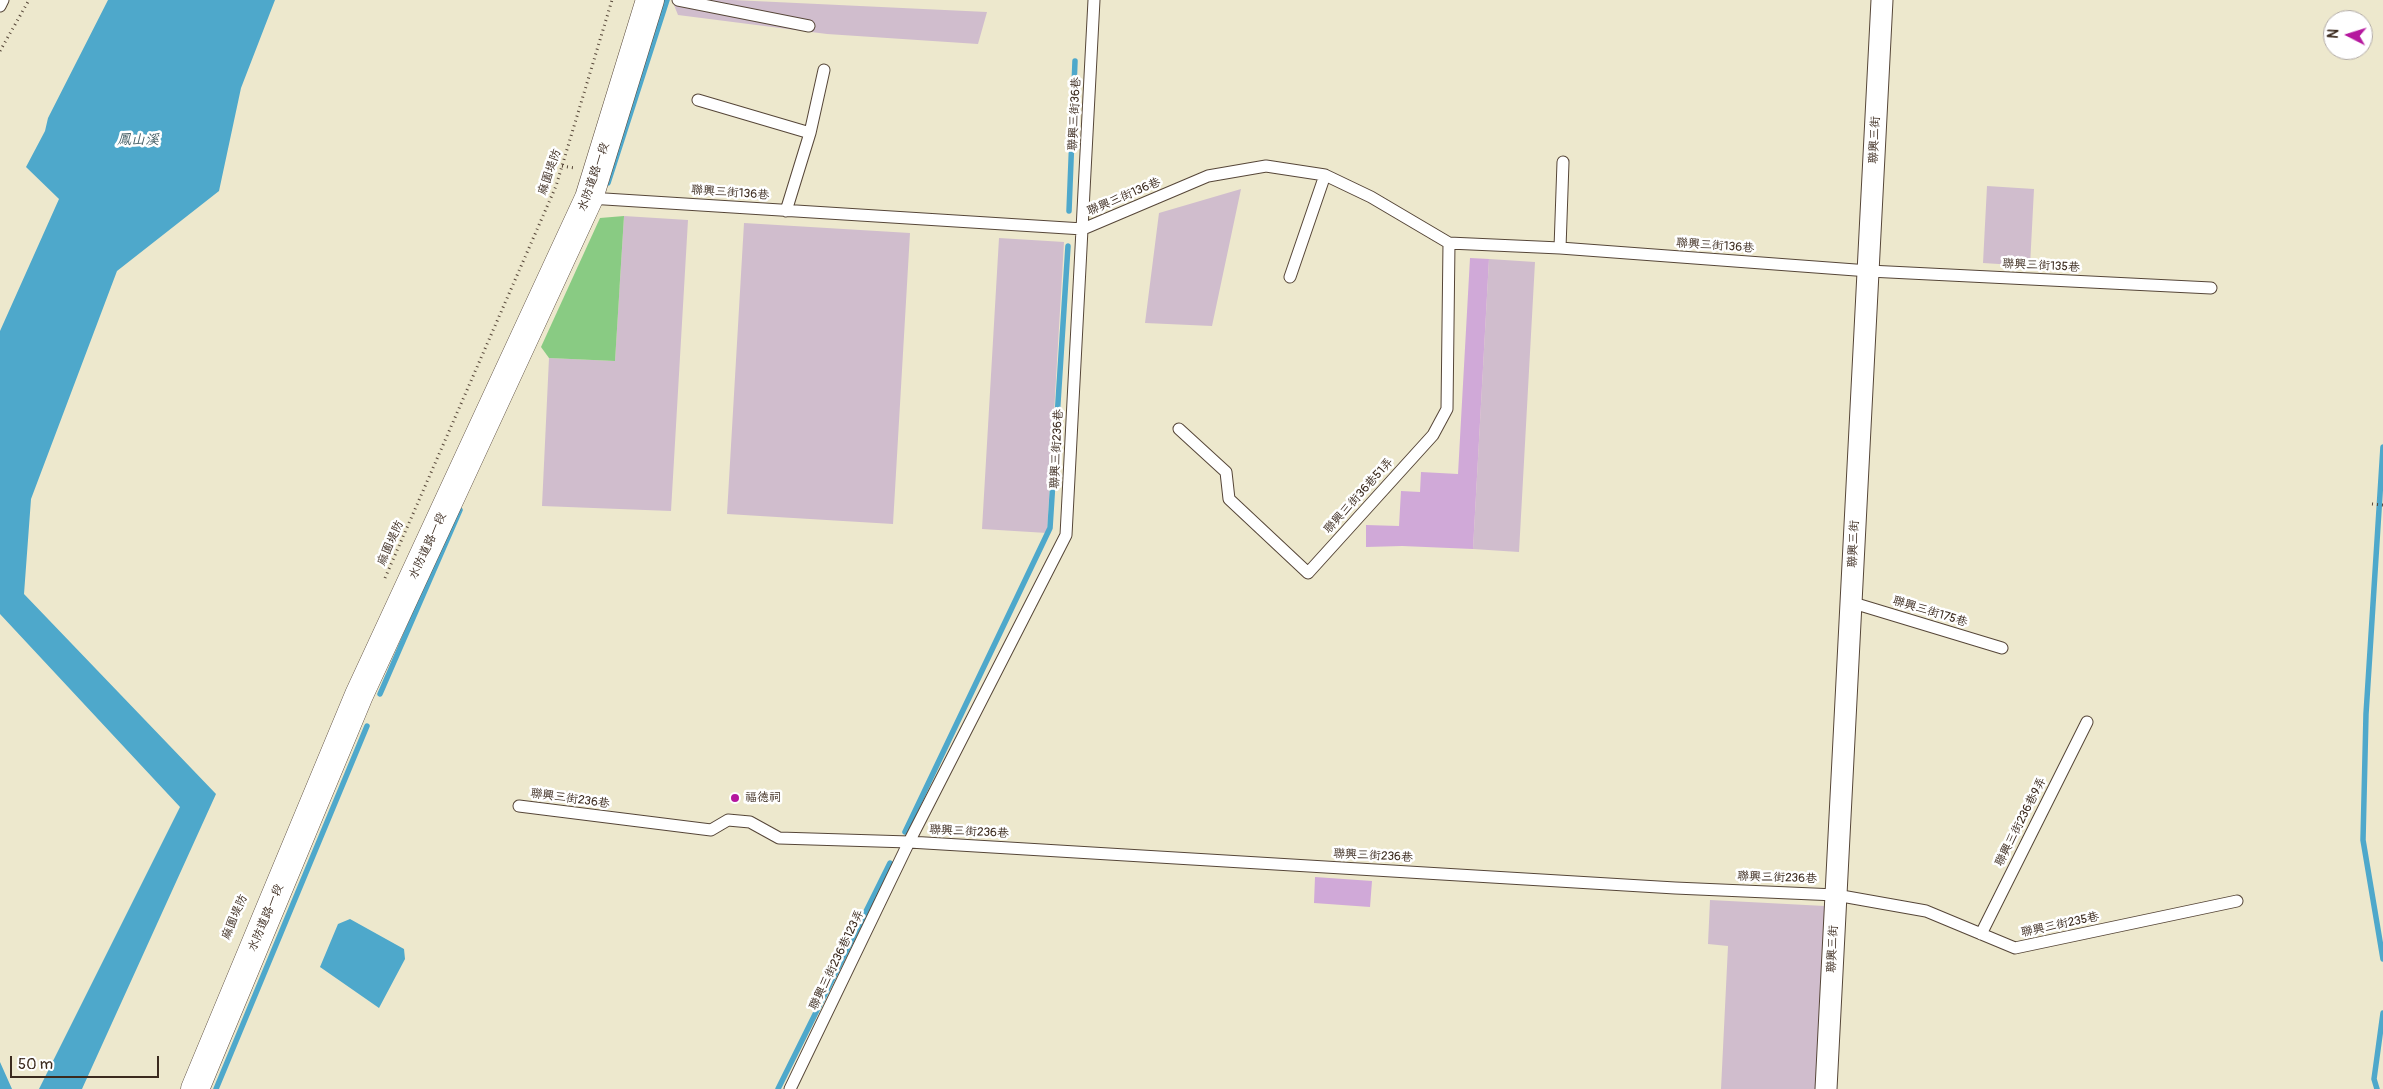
<!DOCTYPE html>
<html>
<head>
<meta charset="utf-8">
<style>
	body { margin:0 }
	#map { position:relative; width:2383px; height:1089px; overflow:hidden; background:#ede8cd; font-family:Pangolin,sans-serif }
	canvas { display:block }
	.north { position:absolute; left:2323px; top:10px; width:50px; height:50px; box-sizing:border-box; background:#fff; border:1px solid #b1aaa5; border-radius:50%; rotate:275deg; font-size:14px; font-weight:700; line-height:20px; text-align:center; color:#3b2a1e }
	.north::after { content:''; display:block; margin:auto; width:18px; height:22px; background:#b5179e; clip-path:polygon(50% 0,100% 100%,50% 72%,0 100%) }
	.scale { position:absolute; left:10px; top:1056px; width:149px; height:22px; box-sizing:border-box; border:2px solid #3b2a1e; border-top:0; padding-left:6px; font-size:15px; line-height:18px; white-space:nowrap; color:#3b2a1e; -webkit-text-stroke:4px #fff; paint-order:stroke }
</style>
</head>
<body>
<div id="map">
<canvas width="2383" height="1089"></canvas>
<div class="north">N</div>
<div class="scale">50 m</div>
</div>
<script>
const g = document.querySelector('canvas').getContext('2d');
g.lineJoin = 'round';
function fillPath(path, color) {
  g.fillStyle = color;
  g.fill(path, 'evenodd');
}
function poly(rows) {
  const path = new Path2D();
  for (const r of rows) {
    path.moveTo(r[0], r[1]);
    for (let i = 2; i < r.length; i += 2) path.lineTo(r[i], r[i + 1]);
  }
  return path;
}
function stroke(path, color, width, dash) {
  g.strokeStyle = color;
  g.lineWidth = width;
  g.lineCap = dash ? 'butt' : 'round';
  g.setLineDash(dash || []);
  g.stroke(path);
}
function label(font, color, halo, rows, align = 'center') {
  g.font = font + ' Pangolin,"LXGW WenKai TC",sans-serif';
  g.lineWidth = 5;
  g.setLineDash([]);
  g.textBaseline = 'middle';
  g.strokeStyle = halo;
  g.fillStyle = color;
  for (const [text, x, y, turn = 0] of rows) {
    g.save();
    g.translate(x, y);
    g.rotate((+turn || 0) * Math.PI / 180);
    g.textAlign = isNaN(turn) ? turn : align;
    if (halo) g.strokeText(text, 0, 0);
    g.fillText(text, 0, 0);
    g.restore();
  }
}
const industrial = poly([
	[672,0,733,0,987,12,978,44,827,34,678,15],
	[1987,186,2034,189,2030,266,1983,263],
	[1241,189,1212,326,1145,323,1159,213],
	[624,216,688,220,671,511,542,506,549,358,615,361],
	[744,223,910,233,893,524,727,514],
	[999,238,1064,242,1047,533,982,529],
	[1489,259,1535,262,1519,552,1473,549],
	[1710,900,1825,906,1816,1089,1721,1089,1728,946,1708,944]
]);
const green = poly([
	[624,216,615,361,549,358,541,347,600,218]
]);
const water = poly([
	[108,0,275,0,241,88,219,191,117,271,31,499,24,594,216,794,82,1089,39,1089,180,807,0,614,0,331,59,199,26,167,45,131,48,118],
	[350,919,404,949,405,959,379,1008,320,967,338,924],
	[0,1062,12,1089,0,1089]
]);
const stream = poly([
	[608,183,667,0],
	[1069,211,1075,61],
	[2383,447,2366,714,2363,840,2383,959],
	[380,694,460,510],
	[905,832,1050,528,1068,246],
	[216,1089,367,726],
	[778,1089,890,863],
	[2377,1089,2374,1079,2383,1013]
]);
const building = poly([
	[1470,258,1489,259,1473,549,1402,546,1366,547,1366,525,1399,526,1401,491,1420,492,1421,472,1458,474],
	[1315,877,1372,881,1370,907,1314,903]
]);
const path = poly([
	[0,51,29,0],
	[562,166,575,168],
	[2372,504,2383,505],
	[385,578,556,186,612,0]
]);
const lane = poly([
	[678,0,809,26],
	[0,6,3,0],
	[698,100,810,133],
	[589,198,1083,229,1208,176,1266,166,1325,175,1371,197,1449,243,1560,248,1869,271,2211,288],
	[786,211,810,133,824,70],
	[1560,248,1563,162],
	[1290,277,1325,175],
	[1179,429,1226,472,1229,499,1308,573,1433,435,1447,409,1449,243],
	[1850,602,2002,648],
	[519,806,711,830,728,820,750,822,779,838,909,842,1675,888,1836,895,1926,911,2015,948,2237,901],
	[1981,934,2087,722],
	[790,1089,909,842,1066,535,1094,0]
]);
const street = poly([
	[1826,1089,1882,0]
]);
const secondary = poly([
	[195,1089,359,695,589,198,650,0]
]);
const markers = [
	[735,798,5,"#b5179e"]
];
const streetNames = [
	["聯興三街36巷",1075,114,-87],
	["聯興三街",1875,140,-87],
	["麻園堤防",550,172,-71],
	["水防道路一段",594,177,-71],
	["聯興三街136巷",730,193,4],
	["聯興三街136巷",1124,197,-23],
	["聯興三街136巷",1715,246,4],
	["聯興三街135巷",2041,266,3],
	["聯興三街236巷",1057,449,-87],
	["聯興三街36巷51弄",1359,496,-48],
	["麻園堤防",391,543,-66],
	["聯興三街",1854,544,-87],
	["水防道路一段",428,546,-65],
	["聯興三街175巷",1930,612,17],
	["聯興三街236巷",570,799,8],
	["聯興三街236巷9弄",2021,822,-63],
	["聯興三街236巷",969,832,3],
	["聯興三街236巷",1373,856,3],
	["聯興三街236巷",1777,878,2],
	["麻園堤防",235,917,-67],
	["水防道路一段",266,918,-67],
	["聯興三街235巷",2060,925,-12],
	["聯興三街",1833,949,-87],
	["聯興三街236巷123弄",837,960,-64]
];
const poiNames = [
	["福德祠",745,798]
];
const waterNames = [
	["鳳山溪",138,140]
];
fillPath(industrial, '#d0bdcd');
fillPath(green, '#89cb83');
fillPath(water, '#4ea8cb');
stroke(stream, '#4ea8cb', 5.5);
fillPath(building, '#d0a9d8');
stroke(lane, '#564638', 13);
stroke(street, '#564638', 23);
stroke(secondary, '#564638', 29);
stroke(path, '#564638', 3, [1, 4]);
stroke(lane, '#fff', 11);
stroke(street, '#fff', 21);
stroke(secondary, '#fff', 28);
for (const [x, y, r, color] of markers) {
  const dot = new Path2D();
  dot.arc(x, y, r, 0, 2 * Math.PI);
  g.fillStyle = color;
  g.fill(dot);
  stroke(dot, '#fff', 2);
}
label('12px', '#3b2a1e', '#fff', streetNames);
label('12px', '#3b2a1e', '#fff', poiNames, 'left');
label('italic 14px', '#435c63', '#fff', waterNames);
</script>
</body>
</html>
